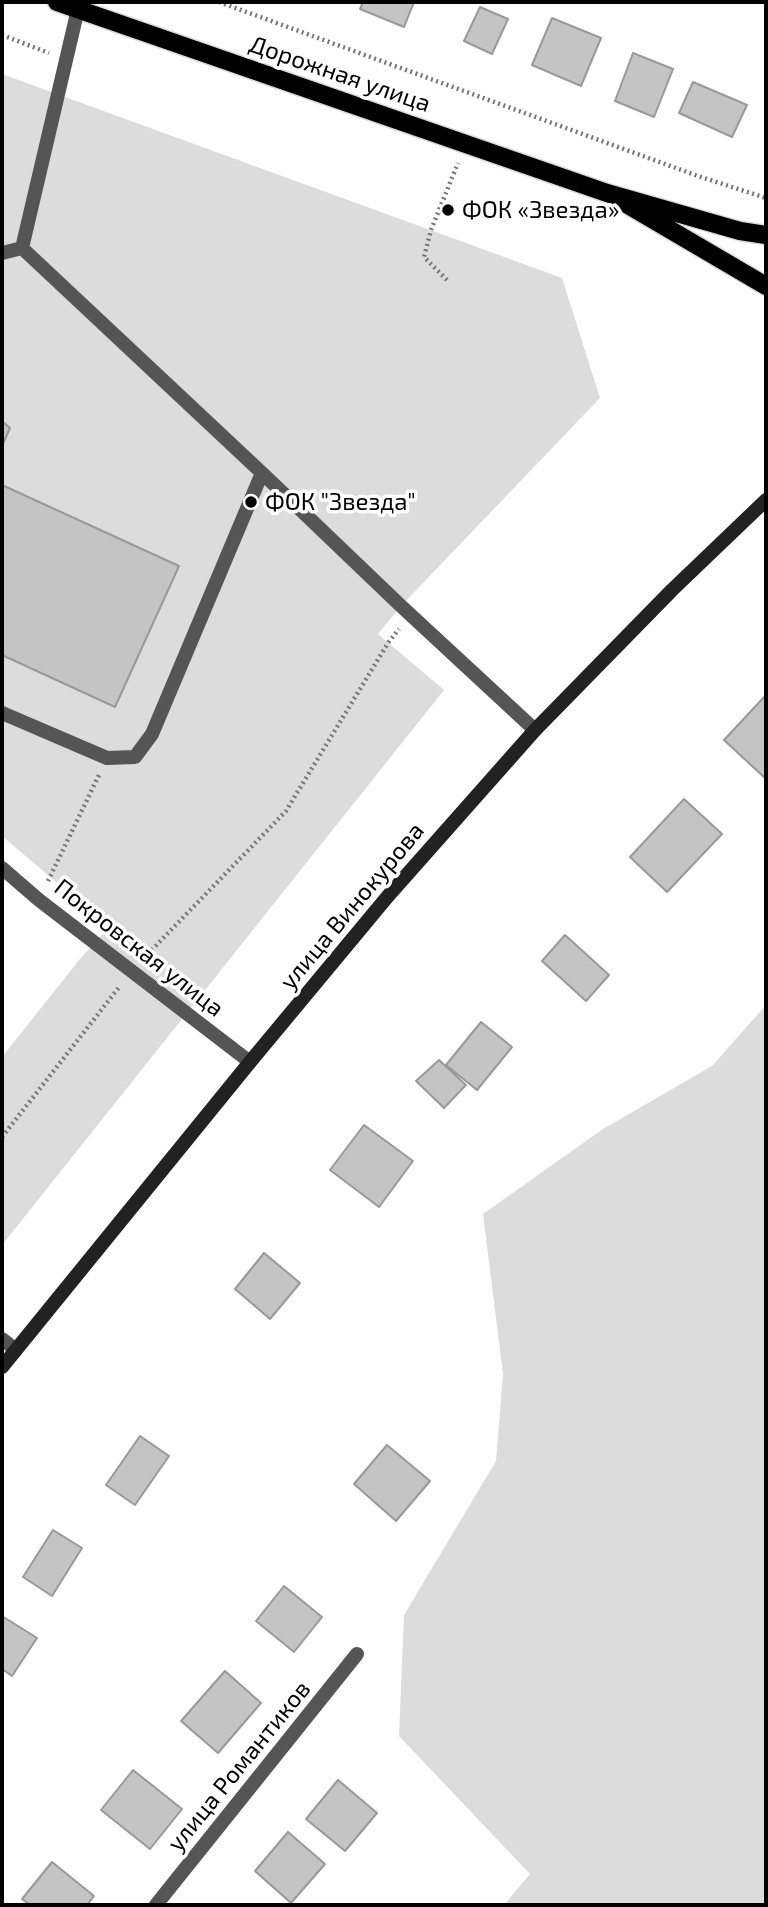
<!DOCTYPE html>
<html>
<head>
<meta charset="utf-8">
<style>
	body { margin:0 }
	#map { position:relative; width:768px; height:1907px; overflow:hidden; background:#fff; font-family:"Exo 2",sans-serif }
	canvas { display:block }
	.frame { position:absolute; inset:0; border:4px solid #000; pointer-events:none }
</style>
</head>
<body>
<div id="map">
<canvas width="768" height="1907"></canvas>
<div class="frame"></div>
</div>
<script>
const g = document.querySelector('canvas').getContext('2d');
g.lineJoin = 'round';
function fillPath(path, color) {
  g.fillStyle = color;
  g.fill(path, 'evenodd');
}
function poly(rows) {
  const path = new Path2D();
  for (const r of rows) {
    path.moveTo(r[0], r[1]);
    for (let i = 2; i < r.length; i += 2) path.lineTo(r[i], r[i + 1]);
  }
  return path;
}
function stroke(path, color, width, dash) {
  g.strokeStyle = color;
  g.lineWidth = width;
  g.lineCap = dash ? 'butt' : 'round';
  g.setLineDash(dash || []);
  g.stroke(path);
}
function label(font, color, halo, rows, align = 'center') {
  g.font = font + ' "Exo 2",sans-serif';
  g.lineWidth = 7;
  g.setLineDash([]);
  g.textBaseline = 'middle';
  g.strokeStyle = halo;
  g.fillStyle = color;
  for (const [text, x, y, turn = 0] of rows) {
    g.save();
    g.translate(x, y);
    g.rotate((+turn || 0) * Math.PI / 180);
    g.textAlign = isNaN(turn) ? turn : align;
    if (halo) g.strokeText(text, 0, 0);
    g.fillText(text, 0, 0);
    g.restore();
  }
}
const green = poly([
	[2,74,562,278,600,398,401,606,378,634,444,690,2,1245,2,1057,80,959,109,927,2,836],
	[766,1005,766,1905,504,1905,530,1874,399,1736,404,1615,496,1461,503,1374,483,1214,603,1129,712,1066]
]);
const building = poly([
	[363,2,414,2,404,27,360,9,363,2],
	[480,7,508,19,492,54,464,41,480,7],
	[552,18,601,38,581,86,532,65,552,18],
	[633,53,673,69,654,117,615,101,633,53],
	[693,82,747,105,732,137,679,113,693,82],
	[2,421,10,428,2,446,2,421],
	[2,485,179,566,115,707,2,655,2,485],
	[766,695,766,779,724,740,766,695],
	[684,799,722,834,667,892,630,857,684,799],
	[565,935,609,975,586,1001,542,961,565,935],
	[481,1022,512,1047,477,1090,446,1065,481,1022],
	[439,1060,466,1085,444,1108,416,1081,439,1060],
	[364,1125,413,1161,379,1207,330,1170,364,1125],
	[264,1253,300,1283,270,1319,235,1289,264,1253],
	[140,1436,169,1456,135,1505,106,1485,140,1436],
	[387,1445,430,1481,396,1521,354,1484,387,1445],
	[53,1530,82,1548,52,1596,23,1577,53,1530],
	[284,1586,322,1617,294,1652,256,1621,284,1586],
	[2,1616,37,1638,12,1676,2,1669,2,1616],
	[225,1671,261,1703,218,1753,181,1721,225,1671],
	[133,1770,182,1809,150,1849,101,1810,133,1770],
	[338,1780,377,1813,345,1851,306,1819,338,1780],
	[288,1832,325,1864,291,1903,255,1871,288,1832],
	[52,1862,94,1896,87,1905,30,1905,22,1899,52,1862]
]);
const path = poly([
	[219,2,698,176,766,198],
	[2,35,49,53],
	[447,280,424,257,431,230,458,163],
	[48,881,99,775],
	[144,958,286,811,388,643,399,629],
	[2,1137,120,986]
]);
const lane = poly([
	[22,248,78,9],
	[2,253,22,248],
	[262,473,401,606,535,730],
	[2,713,107,758,135,757,152,734,262,473,22,248]
]);
const street = poly([
	[2,868,39,900,250,1062],
	[2,1339,16,1350],
	[156,1905,357,1654]
]);
const secondary = poly([
	[2,1367,250,1062,388,896,535,730,672,590,766,500]
]);
const primary = poly([
	[57,2,607,193,740,231,766,235],
	[628,205,766,286]
]);
const markers = [
	[448,210,7,"#000"],
	[251,502,7,"#000"]
];
const streetNames = [
	["Дорожная улица",340,74,19],
	["улица Винокурова",352,906,-50],
	["Покровская улица",139,948,38],
	["улица Романтиков",239,1766,-51]
];
const poiNames = [
	["ФОК «Звезда»",462,210],
	["ФОК \"Звезда\"",265,502]
];
fillPath(green, '#dcdcdc');
fillPath(building, '#c4c4c4');
stroke(building, '#999', 2);
stroke(primary, '#dbdbdb', 21);
stroke(path, '#777', 4.5, [2, 3.5]);
stroke(lane, '#555', 14);
stroke(street, '#555', 14);
stroke(secondary, '#222', 14);
stroke(primary, '#000', 18);
for (const [x, y, r, color] of markers) {
  const dot = new Path2D();
  dot.arc(x, y, r, 0, 2 * Math.PI);
  g.fillStyle = color;
  g.fill(dot);
  stroke(dot, '#fff', 2.5);
}
label('24px', '#000', '#fff', streetNames);
label('24px', '#000', '#fff', poiNames, 'left');
</script>
</body>
</html>
